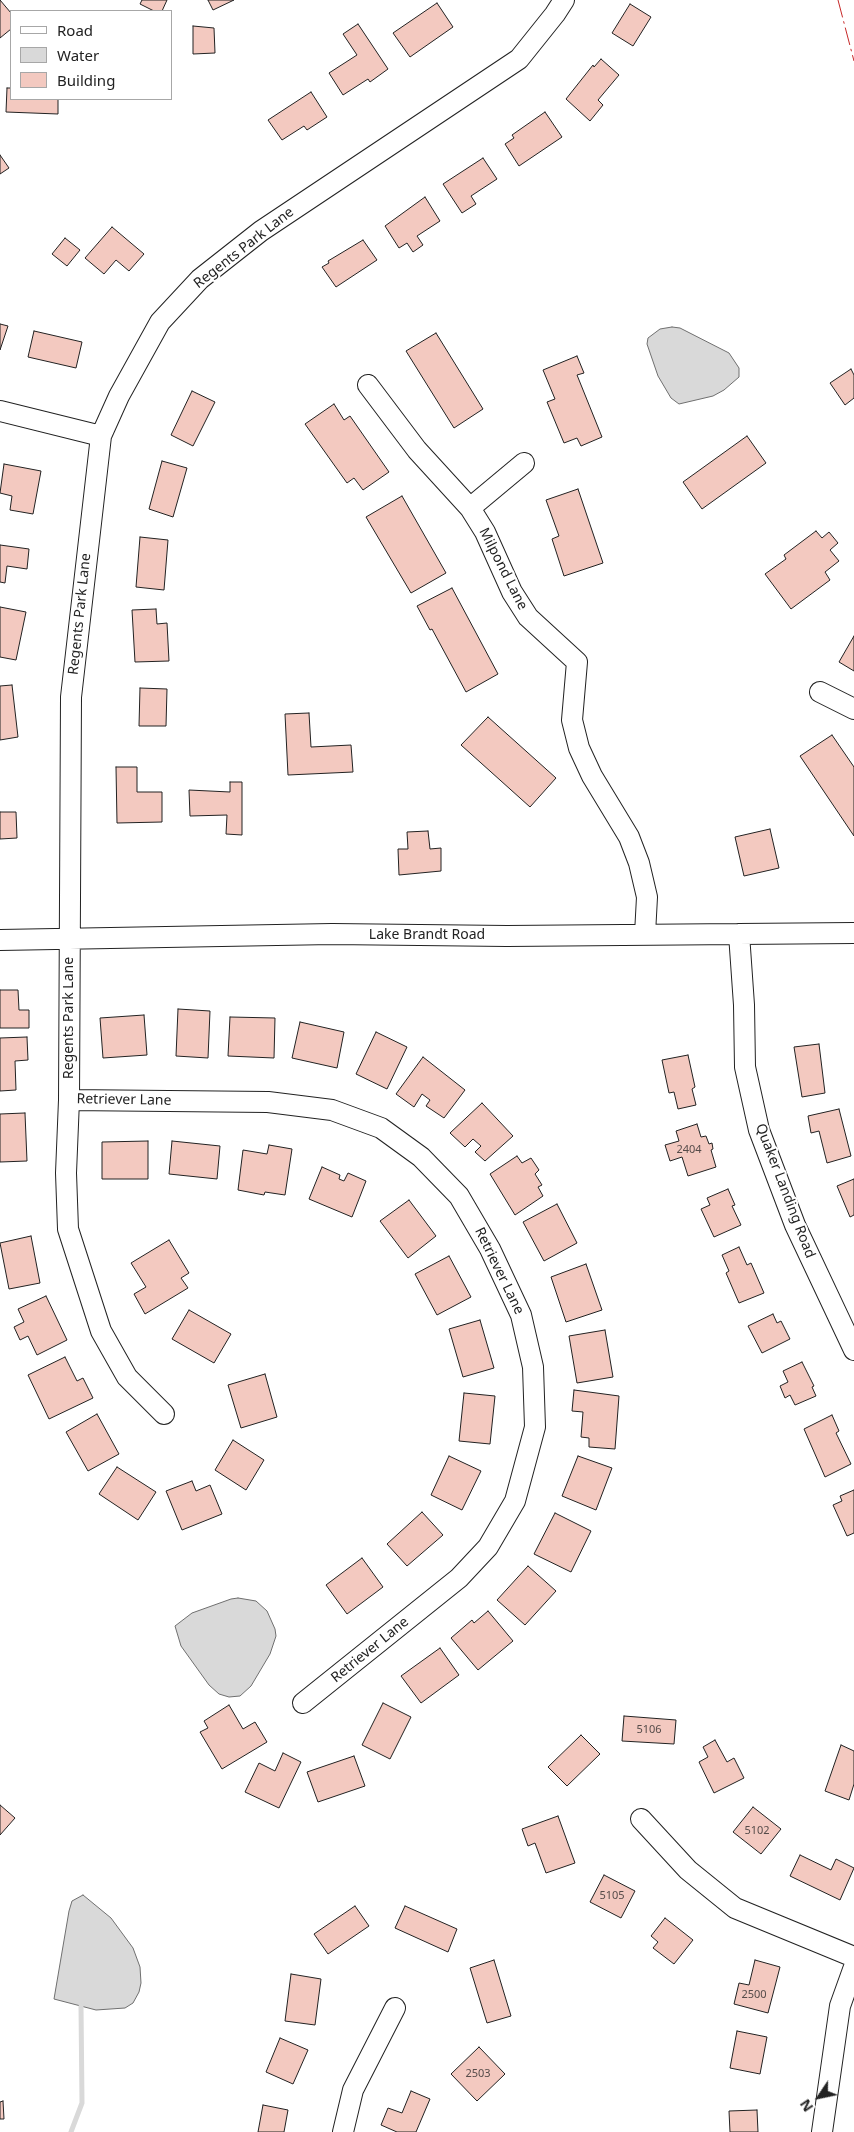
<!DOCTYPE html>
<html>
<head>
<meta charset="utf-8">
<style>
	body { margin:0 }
	#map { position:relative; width:854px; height:2132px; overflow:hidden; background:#fff; font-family:"Noto Sans",sans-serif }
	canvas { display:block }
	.legend { position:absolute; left:10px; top:10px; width:162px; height:90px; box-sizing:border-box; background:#fff; border:1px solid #a7a7a7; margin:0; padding:6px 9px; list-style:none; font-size:15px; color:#222 }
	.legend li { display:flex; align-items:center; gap:10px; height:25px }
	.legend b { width:25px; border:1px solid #a7a7a7 }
	.north { position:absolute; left:794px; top:2072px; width:50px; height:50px; -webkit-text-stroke:4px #fff; paint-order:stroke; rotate:236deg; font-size:14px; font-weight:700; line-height:20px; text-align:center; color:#222 }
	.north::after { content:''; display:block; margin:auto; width:18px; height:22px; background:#222; clip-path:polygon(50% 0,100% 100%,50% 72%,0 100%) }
</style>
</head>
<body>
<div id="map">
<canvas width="854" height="2132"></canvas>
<ul class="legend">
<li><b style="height:6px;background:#fff"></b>Road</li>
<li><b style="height:14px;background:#d9d9d9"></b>Water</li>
<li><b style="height:14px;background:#f3c9c0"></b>Building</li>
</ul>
<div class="north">N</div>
</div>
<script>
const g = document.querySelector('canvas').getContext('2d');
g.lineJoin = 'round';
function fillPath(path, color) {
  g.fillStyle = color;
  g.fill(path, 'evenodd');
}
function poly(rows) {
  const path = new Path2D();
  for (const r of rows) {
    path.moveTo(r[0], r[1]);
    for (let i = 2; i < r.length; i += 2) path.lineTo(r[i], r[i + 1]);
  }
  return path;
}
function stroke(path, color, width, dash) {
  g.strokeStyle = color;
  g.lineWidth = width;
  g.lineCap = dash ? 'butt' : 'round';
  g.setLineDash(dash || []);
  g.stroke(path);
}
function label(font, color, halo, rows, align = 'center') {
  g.font = font + ' "Noto Sans",sans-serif';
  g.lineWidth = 4;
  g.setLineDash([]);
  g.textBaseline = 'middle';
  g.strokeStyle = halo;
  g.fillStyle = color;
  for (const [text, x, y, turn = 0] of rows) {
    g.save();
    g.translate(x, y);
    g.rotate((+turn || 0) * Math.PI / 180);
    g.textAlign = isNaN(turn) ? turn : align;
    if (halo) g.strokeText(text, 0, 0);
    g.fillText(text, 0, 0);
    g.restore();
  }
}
const water = poly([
	[672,327,680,328,729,353,739,368,739,377,724,390,713,396,679,404,671,398,658,376,647,344,648,338,660,329,672,327],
	[238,1598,256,1601,267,1611,275,1629,276,1636,270,1654,251,1686,240,1696,229,1697,219,1694,209,1685,181,1646,175,1626,192,1613,231,1599,238,1598],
	[83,1895,111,1918,133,1948,140,1967,141,1983,139,1992,133,2003,125,2008,96,2010,54,1999,69,1911,72,1901,83,1895]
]);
const stream = poly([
	[71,2132,82,2103,81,2006]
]);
const building = poly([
	[0,0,11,13,11,29,0,38,0,0],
	[142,0,167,0,162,11,154,11,140,4,142,0],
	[208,0,234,0,213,10,208,0],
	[437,3,453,27,410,57,393,33,437,3],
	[630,4,651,17,633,46,612,33,630,4],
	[358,24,388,69,370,82,368,79,343,95,329,73,357,55,343,34,358,24],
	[193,26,214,28,215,53,193,54,193,26],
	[601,59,619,75,598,100,603,105,590,121,566,99,593,65,594,67,601,59],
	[7,88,11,88,11,99,58,99,58,114,6,112,7,88],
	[311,92,327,117,307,130,304,126,282,140,268,120,311,92],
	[545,112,562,137,519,166,505,144,514,138,512,135,545,112],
	[0,155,9,168,0,174,0,155],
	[483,158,497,179,471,196,476,204,462,213,443,184,483,158],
	[425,197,440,221,417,236,423,245,413,252,407,243,399,248,385,226,425,197],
	[112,227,144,254,129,271,116,260,104,274,85,258,112,227],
	[65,238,80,250,67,266,52,254,65,238],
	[363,240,377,260,336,287,322,267,329,263,328,261,363,240],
	[0,324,8,326,0,350,0,324],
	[34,331,82,342,76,368,28,357,34,331],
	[436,333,483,409,454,428,406,351,436,333],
	[577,356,584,373,577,375,602,437,581,446,577,438,564,443,547,402,555,399,543,370,577,356],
	[851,369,854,375,854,398,845,405,830,383,851,369],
	[192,391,215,402,193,446,171,435,192,391],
	[334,404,344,420,350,416,389,472,363,490,354,478,347,483,305,424,334,404],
	[747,436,766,463,702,509,683,482,747,436],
	[162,461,187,468,173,517,149,509,162,461],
	[4,464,41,471,33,514,10,510,12,496,0,493,4,464],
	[578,489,603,563,564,576,552,539,559,536,546,500,578,489],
	[402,496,446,573,411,593,366,517,402,496],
	[816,531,822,538,829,532,838,543,830,550,839,561,825,572,830,580,791,609,765,574,786,559,784,555,816,531],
	[140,537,168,540,164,590,136,587,140,537],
	[0,545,29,549,27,569,7,566,5,583,0,582,0,545],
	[452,588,498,674,466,692,432,629,430,630,417,606,452,588],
	[0,607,26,612,16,660,0,657,0,607],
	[156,609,157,624,167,623,169,661,135,662,132,610,156,609],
	[854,636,854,671,839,662,854,636],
	[12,685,18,737,0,740,0,686,12,685],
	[140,688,167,689,166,726,139,726,140,688],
	[309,713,311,747,351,745,353,772,288,775,285,714,309,713],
	[488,717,556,778,530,807,461,745,488,717],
	[832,735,854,767,854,836,800,756,832,735],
	[116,767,137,767,137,792,162,792,162,822,117,823,116,767],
	[230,782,242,782,242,835,226,834,227,815,190,816,189,790,230,792,230,782],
	[0,812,16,812,17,838,0,839,0,812],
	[770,829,779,868,744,876,735,837,770,829],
	[428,831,430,849,441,848,441,871,399,875,398,849,408,849,407,832,428,831],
	[0,990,18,990,19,1010,29,1010,29,1028,0,1028,0,990],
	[178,1009,210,1011,208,1058,176,1056,178,1009],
	[144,1015,147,1055,103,1058,100,1018,144,1015],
	[230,1017,275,1018,274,1058,228,1056,230,1017],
	[300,1022,344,1032,337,1068,292,1058,300,1022],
	[376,1032,407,1047,387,1089,356,1074,376,1032],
	[27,1037,28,1060,15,1061,16,1090,0,1091,0,1038,27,1037],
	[819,1044,825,1093,802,1097,794,1047,819,1044],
	[688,1055,695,1087,692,1089,696,1105,678,1109,674,1092,669,1093,662,1060,688,1055],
	[423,1057,465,1090,444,1118,426,1106,430,1100,422,1094,414,1107,396,1094,423,1057],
	[482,1103,513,1136,485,1161,475,1152,481,1146,473,1139,465,1147,450,1133,482,1103],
	[839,1109,851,1156,827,1163,819,1131,811,1133,808,1116,839,1109],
	[25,1113,27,1161,0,1162,0,1114,25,1113],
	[697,1124,701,1137,706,1136,709,1144,712,1143,713,1149,711,1150,716,1167,688,1176,682,1157,670,1161,665,1145,679,1141,676,1131,697,1124],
	[148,1141,148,1179,102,1179,102,1142,148,1141],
	[172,1141,220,1146,217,1179,169,1174,172,1141],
	[269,1145,292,1149,285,1195,265,1192,264,1195,238,1190,243,1150,267,1154,269,1145],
	[517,1156,522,1163,531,1158,539,1170,535,1174,542,1185,538,1187,543,1196,515,1215,490,1174,517,1156],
	[322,1167,340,1175,339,1179,344,1181,348,1173,366,1181,352,1217,309,1199,322,1167],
	[854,1179,854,1215,850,1217,837,1186,854,1179],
	[728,1189,735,1205,732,1206,741,1225,714,1237,701,1209,710,1205,707,1198,728,1189],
	[409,1200,436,1236,408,1258,380,1221,409,1200],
	[557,1204,577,1243,544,1261,523,1222,557,1204],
	[31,1236,40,1283,9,1289,0,1243,31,1236],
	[169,1240,189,1273,181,1278,188,1288,145,1314,134,1294,146,1287,131,1263,169,1240],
	[739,1247,747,1265,751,1263,764,1293,739,1303,726,1273,729,1271,722,1255,739,1247],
	[449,1256,471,1297,437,1315,415,1274,449,1256],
	[586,1264,602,1310,566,1322,551,1277,586,1264],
	[46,1296,67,1340,37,1355,28,1336,20,1340,14,1327,24,1322,18,1309,46,1296],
	[189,1310,231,1334,214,1363,172,1339,189,1310],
	[773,1314,777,1323,781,1321,790,1339,762,1353,748,1326,773,1314],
	[480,1320,494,1368,463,1377,449,1329,480,1320],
	[605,1330,613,1377,577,1383,569,1336,605,1330],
	[65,1357,77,1381,83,1378,93,1398,49,1419,28,1375,65,1357],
	[802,1362,814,1386,812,1387,816,1396,795,1405,790,1395,785,1398,780,1386,788,1382,783,1371,802,1362],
	[265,1374,277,1417,241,1428,228,1385,265,1374],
	[574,1390,619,1396,615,1449,589,1447,589,1438,581,1437,583,1412,572,1411,574,1390],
	[464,1393,495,1396,490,1444,459,1441,464,1393],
	[97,1414,119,1454,88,1471,66,1432,97,1414],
	[832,1415,839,1431,836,1433,851,1464,825,1477,804,1429,832,1415],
	[233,1440,264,1460,246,1490,215,1470,233,1440],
	[449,1456,481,1471,462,1510,431,1495,449,1456],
	[578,1456,612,1468,596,1510,562,1496,578,1456],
	[117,1467,156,1492,138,1520,99,1494,117,1467],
	[192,1481,196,1491,210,1485,222,1514,182,1530,166,1491,192,1481],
	[854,1490,854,1533,847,1536,833,1505,842,1501,840,1496,854,1490],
	[422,1512,443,1535,407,1566,387,1544,422,1512],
	[555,1513,591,1531,571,1572,534,1554,555,1513],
	[362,1558,383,1587,347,1614,326,1585,362,1558],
	[528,1566,556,1591,525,1625,497,1600,528,1566],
	[488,1611,513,1641,478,1670,451,1638,472,1620,474,1623,488,1611],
	[440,1648,459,1675,421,1703,401,1676,440,1648],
	[383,1703,411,1717,390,1759,362,1745,383,1703],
	[229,1705,243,1729,255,1722,267,1742,222,1769,200,1732,208,1728,204,1721,229,1705],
	[624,1716,676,1720,674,1744,622,1741,624,1716],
	[581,1735,600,1754,567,1786,548,1767,581,1735],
	[715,1740,727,1762,734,1758,744,1778,714,1793,699,1762,708,1757,703,1747,715,1740],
	[841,1745,854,1751,854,1784,849,1800,825,1791,841,1745],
	[283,1753,301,1762,279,1808,245,1792,259,1763,275,1771,283,1753],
	[354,1756,365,1786,318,1802,307,1772,354,1756],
	[0,1805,15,1818,0,1835,0,1805],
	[753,1807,781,1829,761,1854,733,1832,753,1807],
	[558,1816,575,1863,546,1873,535,1843,528,1846,522,1829,558,1816],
	[800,1855,831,1870,836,1859,854,1868,840,1900,790,1876,800,1855],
	[604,1875,635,1891,621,1918,590,1902,604,1875],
	[355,1906,369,1926,328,1954,314,1934,355,1906],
	[405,1906,457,1929,448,1952,395,1928,405,1906],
	[665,1918,693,1940,674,1964,653,1948,658,1942,651,1936,665,1918],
	[494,1960,511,2016,487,2023,470,1968,494,1960],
	[755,1960,780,1967,768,2013,734,2004,739,1983,749,1985,755,1960],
	[291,1974,321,1979,315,2025,285,2021,291,1974],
	[737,2031,767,2037,760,2074,730,2068,737,2031],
	[280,2038,308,2050,293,2084,266,2072,280,2038],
	[479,2047,505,2074,477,2101,451,2074,479,2047],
	[411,2091,430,2099,416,2132,397,2132,381,2125,388,2108,402,2113,411,2091],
	[3,2101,4,2119,0,2119,0,2102,3,2101],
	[263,2105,288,2110,284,2132,258,2132,263,2105],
	[757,2110,758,2132,730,2132,729,2111,757,2110]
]);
const minor = poly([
	[368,385,417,450,470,508,485,532,512,592,528,617,577,662,572,720,579,748,592,776,629,837,639,863,647,897,645,934],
	[0,411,101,436],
	[470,508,524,463],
	[820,692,854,709],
	[739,934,744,1005,745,1067,759,1130,795,1225,854,1350],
	[0,940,332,934,507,936,854,933],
	[69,1100,268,1102,332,1110,381,1128,421,1157,459,1196,490,1249,521,1315,533,1367,535,1427,515,1501,488,1547,459,1578,303,1703],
	[164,1414,127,1377,101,1331,68,1229,66,1173,69,1100,71,697,101,436,119,396,160,322,200,279,261,231,519,59,555,14,564,0],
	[641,1819,688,1870,735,1908,854,1957],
	[343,2132,353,2090,395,2008],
	[822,2132,840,2006,854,1967]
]);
const power = poly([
	[838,0,854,61]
]);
const numberNames = [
	["2404",689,1150],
	["5106",649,1730],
	["5102",757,1831],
	["5105",612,1896],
	["2500",754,1995],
	["2503",478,2074]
];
const streetNames = [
	["Regents Park Lane",244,248,-38],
	["Milpond Lane",503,569,63],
	["Regents Park Lane",80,614,-84],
	["Lake Brandt Road",427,935],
	["Regents Park Lane",69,1018,-90],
	["Retriever Lane",124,1100,1],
	["Quaker Landing Road",785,1191,69],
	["Retriever Lane",499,1271,64],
	["Retriever Lane",370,1650,-39]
];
fillPath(water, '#d9d9d9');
stroke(water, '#6f6f6f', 1);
stroke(stream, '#d9d9d9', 5);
fillPath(building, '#f3c9c0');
stroke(building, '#222', 1);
stroke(minor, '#222', 22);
stroke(minor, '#fff', 20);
stroke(power, '#c62828', 1, [18, 4, 2.5, 4]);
label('11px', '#564c4a', null, numberNames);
label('14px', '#222', '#fff', streetNames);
</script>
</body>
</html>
